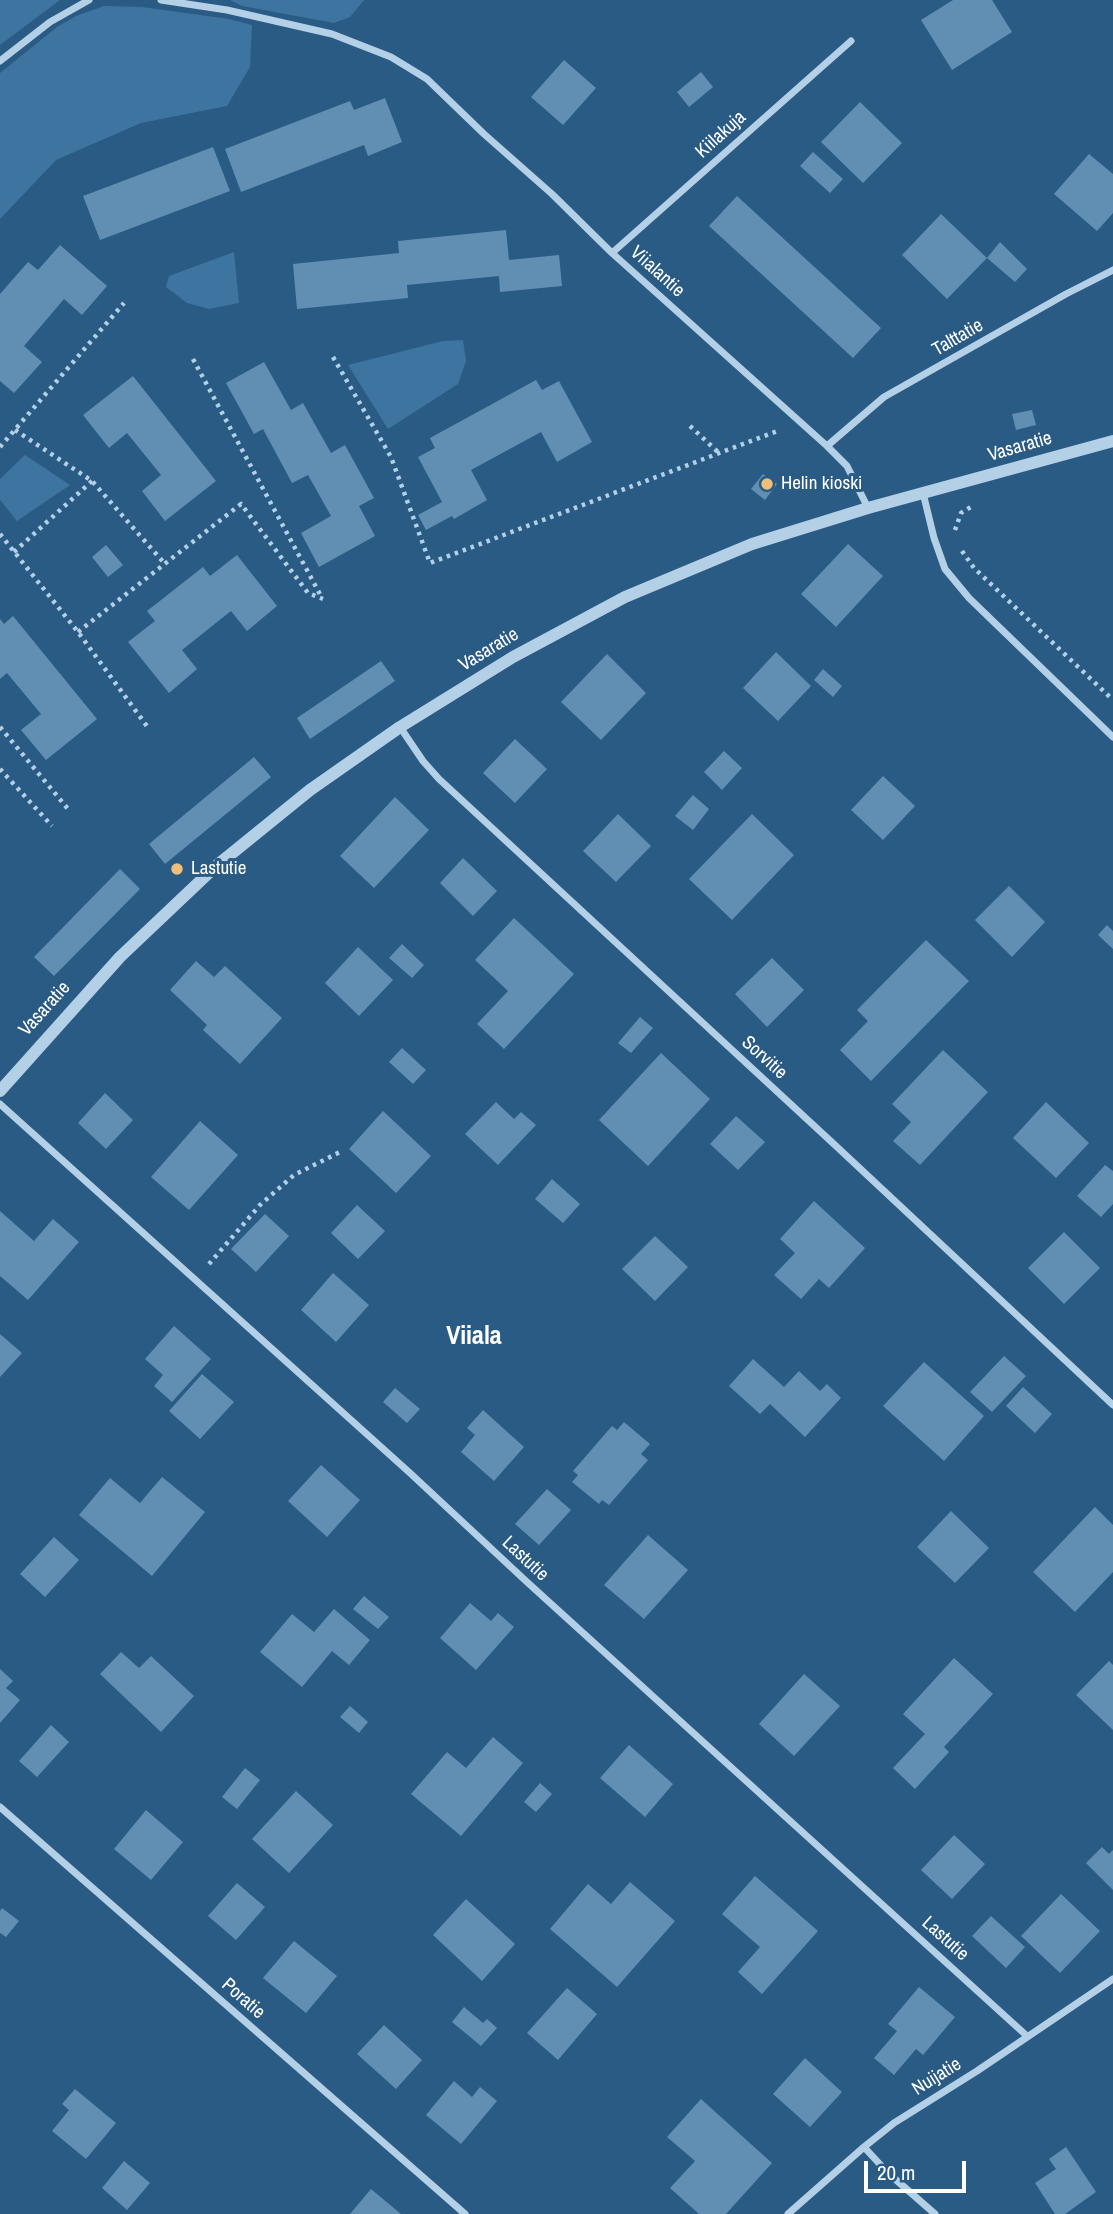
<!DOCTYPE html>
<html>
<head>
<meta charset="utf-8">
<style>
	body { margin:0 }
	#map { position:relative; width:1113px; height:2214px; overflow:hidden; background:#295b84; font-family:"Archivo Narrow",sans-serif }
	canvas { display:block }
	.scale { position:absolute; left:864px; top:2161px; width:102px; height:32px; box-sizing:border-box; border:4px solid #fff; border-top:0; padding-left:9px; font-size:21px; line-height:24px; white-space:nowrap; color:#fff; -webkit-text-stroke:5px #295b84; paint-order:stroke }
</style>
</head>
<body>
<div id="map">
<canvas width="1113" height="2214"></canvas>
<div class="scale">20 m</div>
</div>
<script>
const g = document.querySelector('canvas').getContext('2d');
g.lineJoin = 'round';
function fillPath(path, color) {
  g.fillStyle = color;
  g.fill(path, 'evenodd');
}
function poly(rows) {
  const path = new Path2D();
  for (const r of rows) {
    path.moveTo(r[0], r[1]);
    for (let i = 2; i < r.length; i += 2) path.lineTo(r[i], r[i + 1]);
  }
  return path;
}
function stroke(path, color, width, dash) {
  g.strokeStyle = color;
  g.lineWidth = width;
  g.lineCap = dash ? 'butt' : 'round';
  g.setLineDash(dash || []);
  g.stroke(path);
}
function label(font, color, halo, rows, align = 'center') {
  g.font = font + ' "Archivo Narrow",sans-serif';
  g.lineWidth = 6;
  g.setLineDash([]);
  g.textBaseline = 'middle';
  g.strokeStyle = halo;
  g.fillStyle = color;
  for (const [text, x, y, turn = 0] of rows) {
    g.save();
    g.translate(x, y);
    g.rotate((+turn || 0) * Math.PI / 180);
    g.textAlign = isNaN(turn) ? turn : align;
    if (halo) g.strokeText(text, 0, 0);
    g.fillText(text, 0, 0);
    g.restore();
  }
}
const green = poly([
	[0,0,60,0,0,45],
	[230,0,364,0,350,17,334,23,242,6],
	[104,6,142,7,229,19,252,25,250,67,227,106,141,123,56,160,0,219,0,73,57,27,76,16],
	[234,252,239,303,209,309,187,303,166,287,169,276],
	[463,340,466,361,458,384,388,429,348,365,443,341],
	[25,455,70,485,17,521,0,500,0,479]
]);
const building = poly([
	[953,0,992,0,1012,32,952,70,921,20],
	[564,60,596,88,563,125,531,97],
	[701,72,713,87,689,107,677,92],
	[385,98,402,142,368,156,364,145,241,192,225,149,350,101,354,110],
	[860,102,902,143,863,183,821,142],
	[213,147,230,191,100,240,83,196],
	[813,152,843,179,830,193,800,166],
	[1089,154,1113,174,1113,213,1097,231,1054,194],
	[737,196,881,328,853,358,709,226],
	[941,214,987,258,947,299,902,255],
	[506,230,509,260,559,255,562,286,500,292,499,276,407,285,408,298,297,309,293,264,399,253,398,241],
	[1000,242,1027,269,1015,282,987,258],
	[60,245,107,286,82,315,64,299,24,346,42,362,14,393,0,381,0,294,28,262,38,270],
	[264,362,291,410,303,403,331,453,345,445,374,498,359,506,375,536,319,567,301,533,331,516,308,475,292,483,263,429,254,434,226,383],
	[133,376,216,481,165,521,142,491,161,475,127,433,109,448,83,415],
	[536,380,542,390,559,381,592,442,557,462,541,432,471,470,487,500,454,519,452,516,426,530,418,515,442,502,418,457,435,448,430,438],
	[1032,410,1036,425,1016,430,1012,414],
	[763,474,777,484,765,500,751,489],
	[848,544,883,576,836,627,801,594],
	[106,545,123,565,108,577,92,557],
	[237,555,277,606,247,631,231,611,182,650,197,669,169,693,128,642,155,621,147,611,203,567,210,576],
	[13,616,97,719,46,760,21,730,41,714,7,673,0,679,0,619,4,624],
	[776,652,811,686,778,721,743,688],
	[607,654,646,693,601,740,561,702],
	[381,661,395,681,310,739,297,718],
	[823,669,842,686,833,697,814,680],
	[515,739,547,769,515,803,483,773],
	[724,751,742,768,722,790,704,772],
	[254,757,271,777,165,864,149,844],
	[883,776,915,806,883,840,851,810],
	[693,795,709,809,693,830,675,816],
	[395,797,429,830,374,888,340,856],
	[618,814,651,846,616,882,583,851],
	[752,814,794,855,732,920,689,879],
	[463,858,497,891,473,916,440,883],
	[120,869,140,889,54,976,34,957],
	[1009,886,1045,922,1012,957,975,920],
	[514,918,574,974,504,1049,477,1024,508,991,475,960],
	[1107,925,1113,931,1113,949,1098,935],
	[926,940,969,981,871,1081,840,1050,868,1021,857,1010],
	[402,944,424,965,412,978,389,958],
	[358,947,393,980,359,1016,325,983],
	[772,958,804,990,767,1027,735,994],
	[196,961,214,977,225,966,282,1018,240,1064,203,1030,207,1025,170,990],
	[640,1017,653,1028,631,1053,618,1043],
	[402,1048,426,1070,413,1084,389,1062],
	[943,1050,988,1092,920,1165,893,1141,911,1122,892,1104],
	[661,1053,710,1099,648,1166,599,1120],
	[105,1093,133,1120,106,1149,78,1123],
	[496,1102,514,1119,521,1112,536,1125,498,1165,465,1134],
	[1046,1102,1089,1143,1056,1178,1013,1138],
	[383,1111,431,1156,396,1193,349,1149],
	[736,1116,765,1142,738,1170,710,1144],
	[200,1121,238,1155,189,1210,151,1177],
	[1105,1165,1113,1171,1113,1204,1101,1217,1077,1196],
	[552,1179,580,1204,563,1223,535,1199],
	[814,1201,865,1248,829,1288,819,1279,801,1299,774,1275,795,1253,780,1239],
	[357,1205,385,1231,358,1259,331,1233],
	[0,1211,34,1241,53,1219,79,1242,28,1300,0,1276],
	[265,1214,289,1236,256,1272,231,1249],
	[1064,1232,1100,1268,1064,1304,1028,1268],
	[655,1236,688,1267,655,1301,622,1269],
	[333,1273,369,1305,336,1342,301,1310],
	[174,1326,211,1359,172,1402,154,1386,163,1375,145,1359],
	[0,1334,22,1353,0,1377],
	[1004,1356,1026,1376,992,1412,970,1392],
	[753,1359,784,1387,799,1371,820,1391,827,1384,841,1398,805,1437,770,1404,760,1414,729,1386],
	[924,1362,984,1416,944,1461,883,1406],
	[202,1374,234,1402,200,1439,169,1411],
	[1023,1387,1052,1414,1035,1433,1006,1406],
	[395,1388,420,1409,407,1423,383,1402],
	[483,1410,524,1447,494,1481,461,1452,475,1435,467,1428],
	[624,1422,650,1444,641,1454,648,1460,609,1505,602,1500,599,1504,572,1482,578,1475,573,1471,612,1426,617,1430],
	[321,1465,360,1500,327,1537,288,1501],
	[162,1477,205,1512,152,1576,79,1515,110,1478,140,1503],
	[547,1489,571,1510,539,1545,515,1524],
	[1095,1507,1113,1525,1113,1572,1075,1612,1033,1572],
	[951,1511,989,1548,955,1583,917,1547],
	[648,1535,688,1570,644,1619,604,1585],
	[54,1537,79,1560,45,1597,20,1574],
	[364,1596,389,1617,378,1629,353,1609],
	[470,1603,491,1621,498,1613,514,1627,476,1670,440,1638],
	[334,1609,370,1640,349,1665,332,1651,302,1687,260,1652,292,1614,314,1632],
	[121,1652,139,1668,151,1656,194,1696,161,1732,100,1674],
	[954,1658,993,1694,944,1747,949,1752,915,1789,893,1768,925,1734,903,1714],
	[1109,1661,1113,1665,1113,1730,1076,1695],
	[0,1669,13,1681,6,1688,20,1700,0,1723],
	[804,1674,840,1706,794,1756,759,1724],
	[350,1706,368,1722,359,1733,340,1717],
	[51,1725,69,1742,37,1777,19,1761],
	[493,1737,523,1763,461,1836,411,1794,447,1752,466,1768],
	[629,1745,673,1784,645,1817,600,1778],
	[245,1768,260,1780,237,1809,222,1797],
	[540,1783,552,1794,536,1812,524,1802],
	[296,1791,333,1825,289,1873,252,1839],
	[146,1810,183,1842,151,1880,114,1849],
	[954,1835,985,1864,952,1899,921,1870],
	[1102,1847,1109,1854,1113,1850,1113,1890,1086,1863],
	[755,1876,818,1931,762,1994,738,1972,760,1947,722,1914],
	[630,1882,675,1921,617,1987,550,1929,588,1884,611,1904],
	[237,1883,265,1907,236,1940,208,1916],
	[1061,1894,1100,1931,1060,1973,1021,1936],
	[466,1899,515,1944,482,1981,433,1935],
	[2,1908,19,1921,6,1937,0,1933,0,1911],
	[991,1916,1025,1947,1006,1968,972,1936],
	[294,1941,337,1976,306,2013,263,1978],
	[919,1987,955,2017,923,2055,916,2049,894,2075,874,2058,897,2031,888,2024],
	[567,1988,597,2014,558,2060,527,2033],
	[464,2007,483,2023,487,2019,497,2028,481,2046,452,2022],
	[384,2025,422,2060,396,2089,357,2054],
	[805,2058,842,2092,810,2127,773,2094],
	[454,2081,472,2097,480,2087,497,2101,461,2144,426,2115],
	[75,2089,116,2123,86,2159,52,2131,69,2110,62,2104],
	[701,2099,772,2163,726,2214,699,2214,670,2188,695,2161,667,2137],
	[1066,2147,1096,2192,1065,2214,1055,2214,1035,2183,1056,2169,1049,2159],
	[124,2161,150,2183,127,2210,102,2188],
	[371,2189,401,2214,350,2214]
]);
const path = poly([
	[333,357,391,457,430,563,780,430],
	[193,359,322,598],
	[690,426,719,453],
	[15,430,92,481,165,564],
	[0,447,124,303],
	[955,530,961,513,974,505],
	[0,534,78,632,149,729],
	[962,551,974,568,1113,700],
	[14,552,92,481],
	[78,632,241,504,308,593,323,599],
	[0,727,68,809],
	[0,769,52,826],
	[209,1264,260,1205,294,1175,340,1152]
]);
const minor = poly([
	[161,0,227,10,332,34,391,57,427,79,484,134,552,194,612,253,827,446,847,466,868,508],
	[0,61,50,22,89,0],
	[612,253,851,41],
	[827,446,884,397,1066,294,1113,270],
	[923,493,934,538,945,569,969,598,1113,737],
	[400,727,423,761,439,779,836,1146,1113,1405],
	[0,1104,410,1473,527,1582,1027,2036],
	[0,1807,465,2214],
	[864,2147,887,2172,935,2214],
	[788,2214,864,2147,894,2123,977,2071,1113,1979]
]);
const tertiary = poly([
	[0,1091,120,957,215,867,310,790,400,727,513,657,625,597,752,544,868,508,1113,441]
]);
const markers = [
	[767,484,7,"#edbf7b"],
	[177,869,7,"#edbf7b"]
];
const streetNames = [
	["Kiilakuja",721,135,-42],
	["Viialantie",657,272,42],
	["Talttatie",958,338,-30],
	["Vasaratie",1020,447,-16],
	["Vasaratie",489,650,-31],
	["Vasaratie",45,1009,-48],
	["Sorvitie",764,1058,42],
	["Lastutie",525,1559,43],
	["Lastutie",945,1939,42],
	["Poratie",243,1999,41],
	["Nuijatie",937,2077,-32]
];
const poiNames = [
	["Helin kioski",781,484],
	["Lastutie",191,869]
];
const districtNames = [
	["Viiala",474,1337]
];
fillPath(green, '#3e75a0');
fillPath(building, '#618fb3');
stroke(path, '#b3d0e7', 4.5, [3.5, 5]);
stroke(minor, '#b3d0e7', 7);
stroke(tertiary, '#b3d0e7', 12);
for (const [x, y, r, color] of markers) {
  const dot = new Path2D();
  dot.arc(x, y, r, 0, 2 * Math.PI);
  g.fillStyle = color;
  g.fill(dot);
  stroke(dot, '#295b84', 2.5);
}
label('19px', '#fff', '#295b84', streetNames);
label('19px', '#fff', '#295b84', poiNames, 'left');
label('bold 26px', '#fff', '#295b84', districtNames);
</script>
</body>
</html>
